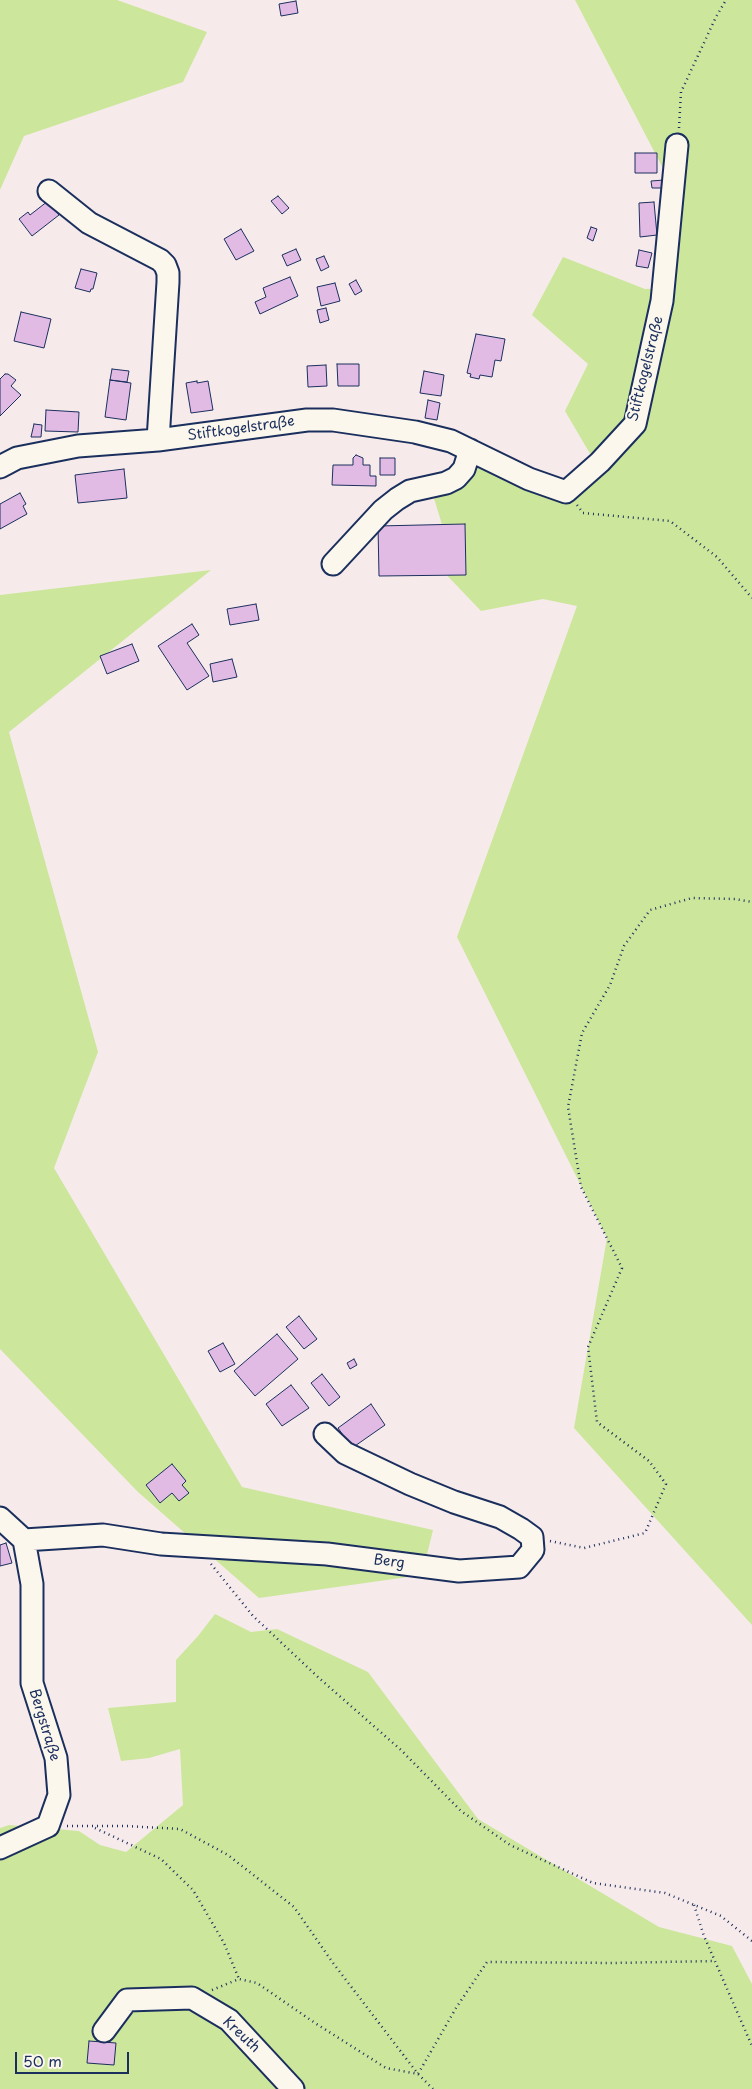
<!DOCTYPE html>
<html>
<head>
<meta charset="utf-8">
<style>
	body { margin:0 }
	#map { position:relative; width:752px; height:2089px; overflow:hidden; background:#f6ebea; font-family:"Playpen Sans",sans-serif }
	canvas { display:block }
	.scale { position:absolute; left:15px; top:2052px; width:114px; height:22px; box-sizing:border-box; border:2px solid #1b2f5e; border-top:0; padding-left:6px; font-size:15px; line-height:18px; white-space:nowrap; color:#1b2f5e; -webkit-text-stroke:4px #fbf7ec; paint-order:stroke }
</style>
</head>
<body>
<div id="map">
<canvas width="752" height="2089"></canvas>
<div class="scale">50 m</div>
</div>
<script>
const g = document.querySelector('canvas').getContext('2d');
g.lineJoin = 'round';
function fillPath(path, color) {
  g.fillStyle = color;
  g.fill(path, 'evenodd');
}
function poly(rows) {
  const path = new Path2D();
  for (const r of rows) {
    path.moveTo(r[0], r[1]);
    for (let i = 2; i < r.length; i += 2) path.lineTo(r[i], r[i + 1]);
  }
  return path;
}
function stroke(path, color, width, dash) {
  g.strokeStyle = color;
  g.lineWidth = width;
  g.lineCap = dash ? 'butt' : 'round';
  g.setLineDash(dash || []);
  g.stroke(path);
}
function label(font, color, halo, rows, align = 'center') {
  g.font = font + ' "Playpen Sans",sans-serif';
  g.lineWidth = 4;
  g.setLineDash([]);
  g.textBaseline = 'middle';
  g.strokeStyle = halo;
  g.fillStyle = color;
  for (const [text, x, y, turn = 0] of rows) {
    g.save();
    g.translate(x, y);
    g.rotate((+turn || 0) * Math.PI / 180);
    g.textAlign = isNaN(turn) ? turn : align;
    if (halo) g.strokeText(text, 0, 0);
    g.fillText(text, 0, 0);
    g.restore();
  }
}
const green = poly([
	[0,0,117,0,207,32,183,82,24,136,0,190],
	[575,0,752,0,752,1625,574,1428,607,1238,457,937,577,606,543,599,481,611,437,565,444,531,433,495,474,457,563,498,599,469,565,411,588,364,532,315,563,257,645,289,672,288,666,174],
	[211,570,9,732,98,1052,54,1168,242,1487,433,1530,422,1575,259,1598,138,1492,0,1349,0,595],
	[215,1614,251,1632,277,1629,368,1672,478,1819,659,1927,732,1946,752,1984,752,2089,0,2089,0,1828,9,1825,79,1831,100,1845,126,1852,183,1805,180,1749,149,1758,121,1761,108,1708,176,1702,176,1660,198,1636]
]);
const building = poly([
	[296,1,298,13,281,16,279,4,296,1],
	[635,153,657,153,657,173,635,173,635,153],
	[664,180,665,188,652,188,651,181,664,180],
	[278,196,289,208,282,214,271,201,278,196],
	[48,201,59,215,32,236,19,219,28,212,30,215,48,201],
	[654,202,657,235,640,237,639,203,654,202],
	[591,227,597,229,593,241,587,238,591,227],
	[241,229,254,251,236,260,224,239,241,229],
	[296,249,301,260,287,266,282,255,296,249],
	[639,250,652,253,648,268,636,266,639,250],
	[324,256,329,267,321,271,316,259,324,256],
	[81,269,97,273,93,289,91,289,90,292,75,288,81,269],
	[290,277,298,296,260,314,255,302,266,297,263,288,290,277],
	[356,280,362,291,355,295,349,284,356,280],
	[335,283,340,301,321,306,317,287,335,283],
	[326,308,329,320,320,323,317,310,326,308],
	[21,312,51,319,44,348,14,341,21,312],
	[476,334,505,339,501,361,495,360,492,377,480,375,479,379,470,377,471,374,467,373,476,334],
	[337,364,359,364,359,386,338,386,337,364],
	[326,365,327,386,308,387,307,366,326,365],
	[112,369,129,371,127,382,110,380,112,369],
	[424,371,444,375,441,396,420,393,424,371],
	[5,374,8,374,16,380,11,386,21,395,0,416,0,379,5,374],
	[110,380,131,383,126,420,105,417,110,380],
	[197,381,197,383,208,381,213,410,191,413,186,383,197,381],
	[428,400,440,403,437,420,425,418,428,400],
	[46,410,79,412,78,432,45,431,46,410],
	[34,424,42,425,41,437,31,437,34,424],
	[356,455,363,458,363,465,370,465,370,476,376,476,376,486,332,485,333,465,353,465,353,458,356,455],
	[380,458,395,458,395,475,380,475,380,458],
	[124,469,127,498,78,503,75,475,124,469],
	[20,493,26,504,23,506,27,514,0,529,0,504,20,493],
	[465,524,466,575,379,576,378,526,465,524],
	[256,604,259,620,230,625,227,609,256,604],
	[192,624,199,635,187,643,209,676,187,690,158,646,192,624],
	[132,644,139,661,107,674,100,656,132,644],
	[232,659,237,677,213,682,210,664,232,659],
	[299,1316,317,1339,304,1349,286,1327,299,1316],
	[277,1334,298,1359,255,1396,234,1371,277,1334],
	[223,1343,235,1364,220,1372,208,1351,223,1343],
	[354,1359,357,1365,350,1369,347,1363,354,1359],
	[322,1374,340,1397,329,1406,311,1383,322,1374],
	[291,1385,309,1408,282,1426,266,1404,291,1385],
	[371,1404,385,1425,352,1448,338,1428,371,1404],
	[172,1464,186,1481,182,1485,189,1493,179,1501,172,1493,160,1503,146,1485,172,1464],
	[6,1543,12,1563,0,1566,0,1545,6,1543],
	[89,2041,116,2043,114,2065,87,2063,89,2041]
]);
const path = poly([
	[679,128,681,92,716,17,726,0],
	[577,505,583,513,670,521,717,557,752,598],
	[550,1541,584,1548,645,1533,666,1484,649,1461,597,1422,588,1347,622,1268,581,1187,568,1107,582,1033,610,985,624,946,650,910,692,898,735,899,752,902],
	[211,1564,253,1616,319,1678,401,1750,461,1811,510,1845,593,1883,665,1893,721,1916,752,1941],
	[67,1826,126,1826,180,1829,228,1855,294,1907,333,1963,418,2074,433,2089],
	[95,1828,161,1859,193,1890,224,1943,239,1979],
	[694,1905,704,1936,752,2046],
	[212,1990,239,1979,257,1983,315,2023,386,2068,418,2074,456,2008,487,1962,613,1963,715,1961]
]);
const minor = poly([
	[49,191,89,223,160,260,165,265,168,273,168,282,158,440],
	[0,467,17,458,78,446,158,440,307,420,333,420,415,432,451,441,529,479,566,492,600,462,635,424,662,301,677,145],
	[333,564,383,510,397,499,410,491,446,483,456,478,464,469,470,450],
	[0,1518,24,1540,103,1535,161,1544,327,1554,459,1571,519,1567,533,1550,532,1537,521,1529,500,1517,454,1502,410,1484,345,1453,325,1434],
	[0,1848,48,1826,59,1795,56,1758,32,1683,32,1584,24,1540],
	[104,2031,127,2000,192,1998,229,2020,293,2089]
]);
const streetNames = [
	["Stiftkogelstraße",646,369,-76],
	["Stiftkogelstraße",241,429,-8],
	["Berg",389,1562,7],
	["Bergstraße",44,1725,73],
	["Kreuth",241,2035,43]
];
fillPath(green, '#cce69c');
fillPath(building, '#e1bbe4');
stroke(building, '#1b2f5e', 1);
stroke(minor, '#1b2f5e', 25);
stroke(path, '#1b2f5e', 2.5, [1, 4]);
stroke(minor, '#fbf7ec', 21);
label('14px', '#1b2f5e', '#fbf7ec', streetNames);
</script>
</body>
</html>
